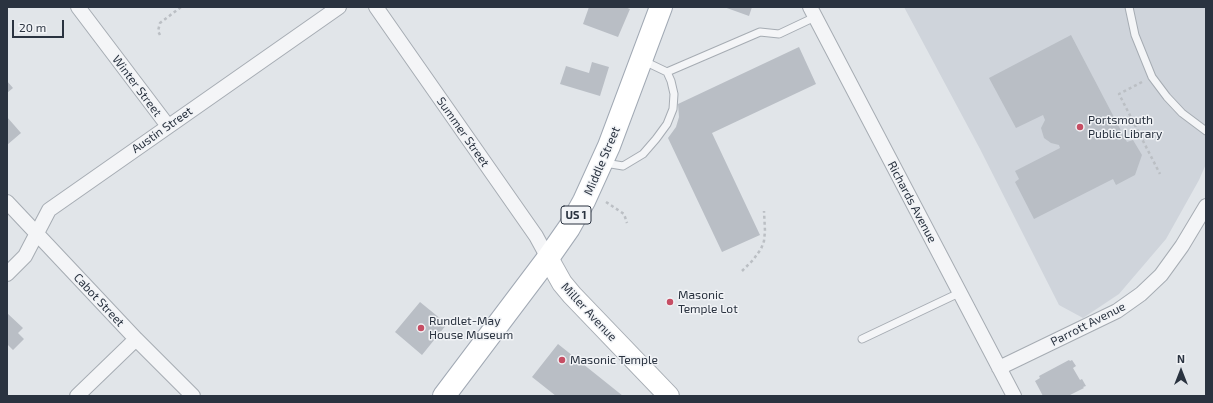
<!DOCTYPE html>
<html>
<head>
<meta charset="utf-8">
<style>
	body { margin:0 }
	#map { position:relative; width:1213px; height:403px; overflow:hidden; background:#e1e5e9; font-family:"Exo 2",sans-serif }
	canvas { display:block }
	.frame { position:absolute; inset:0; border:8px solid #2a3340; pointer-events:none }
	.north { position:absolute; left:1161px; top:351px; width:40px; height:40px; -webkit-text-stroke:3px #f1f3f6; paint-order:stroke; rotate:0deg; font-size:11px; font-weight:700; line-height:16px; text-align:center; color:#2a3340 }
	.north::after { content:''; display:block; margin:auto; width:14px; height:18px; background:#2a3340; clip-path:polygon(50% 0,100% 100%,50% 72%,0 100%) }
	.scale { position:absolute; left:12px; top:20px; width:52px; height:18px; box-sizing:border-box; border:2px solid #2a3340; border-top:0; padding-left:5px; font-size:12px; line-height:14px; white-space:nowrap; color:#2a3340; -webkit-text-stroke:3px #f1f3f6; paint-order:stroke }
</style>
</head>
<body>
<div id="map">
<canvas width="1213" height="403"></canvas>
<div class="frame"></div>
<div class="north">N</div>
<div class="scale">20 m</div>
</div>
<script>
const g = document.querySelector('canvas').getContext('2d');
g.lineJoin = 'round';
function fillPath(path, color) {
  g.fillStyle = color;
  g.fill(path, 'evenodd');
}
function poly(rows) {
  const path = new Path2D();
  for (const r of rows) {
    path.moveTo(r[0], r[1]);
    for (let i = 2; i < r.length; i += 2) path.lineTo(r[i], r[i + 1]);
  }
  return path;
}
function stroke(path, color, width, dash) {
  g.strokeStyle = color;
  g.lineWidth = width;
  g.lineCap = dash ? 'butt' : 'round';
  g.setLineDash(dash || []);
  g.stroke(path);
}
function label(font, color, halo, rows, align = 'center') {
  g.font = font + ' "Exo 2",sans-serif';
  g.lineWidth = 3;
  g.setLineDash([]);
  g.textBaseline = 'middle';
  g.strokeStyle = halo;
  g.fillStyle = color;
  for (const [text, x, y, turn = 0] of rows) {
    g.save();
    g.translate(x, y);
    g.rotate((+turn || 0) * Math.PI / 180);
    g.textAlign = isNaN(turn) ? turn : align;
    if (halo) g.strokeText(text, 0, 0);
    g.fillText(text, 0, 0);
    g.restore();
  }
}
const built = poly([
	[904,7,1206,7,1206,164,1199,180,1166,239,1119,294,1083,318,1059,305,980,149]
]);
const building = poly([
	[589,7,625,7,630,9,618,37,583,24],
	[724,7,752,7,749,16],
	[1071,35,1127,142,1133,140,1142,155,1135,175,1116,185,1113,179,1034,219,1015,182,1019,179,1015,171,1060,148,1059,145,1051,143,1044,138,1041,128,1045,120,1043,115,1016,128,989,78],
	[799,47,816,84,712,133,760,235,722,252,668,138,676,127,679,117,678,104],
	[592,62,609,67,600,96,560,84,566,66,589,73],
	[7,81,13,88,7,93],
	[7,117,21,133,7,145],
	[420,302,447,324,422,355,395,332],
	[7,313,23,328,18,333,24,339,13,350,7,344],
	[558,344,623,396,556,396,532,377],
	[1069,360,1070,361,1072,360,1076,366,1073,368,1080,380,1082,379,1086,386,1083,387,1084,388,1068,396,1043,396,1035,381,1040,378,1039,376]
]);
const path = poly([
	[160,35,158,31,160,23,181,7],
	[1142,82,1119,94,1160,174],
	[606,202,624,214,627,223],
	[742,271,753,260,761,249,764,241,765,231,764,211]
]);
const service = poly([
	[1129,7,1135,35,1152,77,1167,97,1182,113,1206,131],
	[667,72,760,32,779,34,815,17],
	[605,163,623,166,643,154,656,139,667,124,673,109,674,94,671,81,667,72,644,61],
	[862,339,959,293]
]);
const minor = poly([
	[78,7,168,126],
	[376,7,536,236,548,258],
	[810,7,1014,396],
	[7,202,136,339,193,396],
	[7,274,25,256,49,210,339,7],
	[999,368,1117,311,1141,294,1161,275,1182,246,1206,206],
	[77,396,136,339]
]);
const secondary = poly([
	[548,258,562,283,572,295,669,396]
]);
const primary = poly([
	[444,396,548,258,569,228,584,201,609,146,661,7]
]);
const markers = [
	[1080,127,4,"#c64e64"],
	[670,302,4,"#c64e64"],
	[421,328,4,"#c64e64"],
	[562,360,4,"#c64e64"]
];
const shields = [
	[576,215,30]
];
const shieldNames = [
	["US 1",576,215]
];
const streetNames = [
	["Winter Street",137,86,53],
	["Austin Street",162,130,-35],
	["Summer Street",463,132,55],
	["Middle Street",602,161,-67],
	["Richards Avenue",912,202,62],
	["Cabot Street",99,300,47],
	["Miller Avenue",589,312,47],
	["Parrott Avenue",1088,324,-27]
];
const poiNames = [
	["Portsmouth",1088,120],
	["Public Library",1088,134],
	["Masonic",678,295],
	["Temple Lot",678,309],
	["Rundlet-May",429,321],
	["House Museum",429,335],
	["Masonic Temple",570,360]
];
fillPath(built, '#cfd4db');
fillPath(building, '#b9bec5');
stroke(service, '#a6acb3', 9);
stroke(minor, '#a6acb3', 16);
stroke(secondary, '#a6acb3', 22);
stroke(primary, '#a1a9b4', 24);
stroke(path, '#bbbfc4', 2.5, [3, 3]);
stroke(service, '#f4f5f7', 7);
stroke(minor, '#f4f5f7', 14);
stroke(secondary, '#fff', 20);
stroke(primary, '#fff', 22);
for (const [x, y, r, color] of markers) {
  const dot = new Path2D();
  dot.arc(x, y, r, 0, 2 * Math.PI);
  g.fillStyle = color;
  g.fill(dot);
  stroke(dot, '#f1f3f6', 1.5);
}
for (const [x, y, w] of shields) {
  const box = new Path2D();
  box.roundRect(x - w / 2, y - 9, w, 18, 3);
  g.fillStyle = '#f1f3f6';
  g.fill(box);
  stroke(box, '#2a3340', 1);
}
label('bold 11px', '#2a3340', null, shieldNames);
label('12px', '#2a3340', '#f1f3f6', streetNames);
label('12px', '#2a3340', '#f1f3f6', poiNames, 'left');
</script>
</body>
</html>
